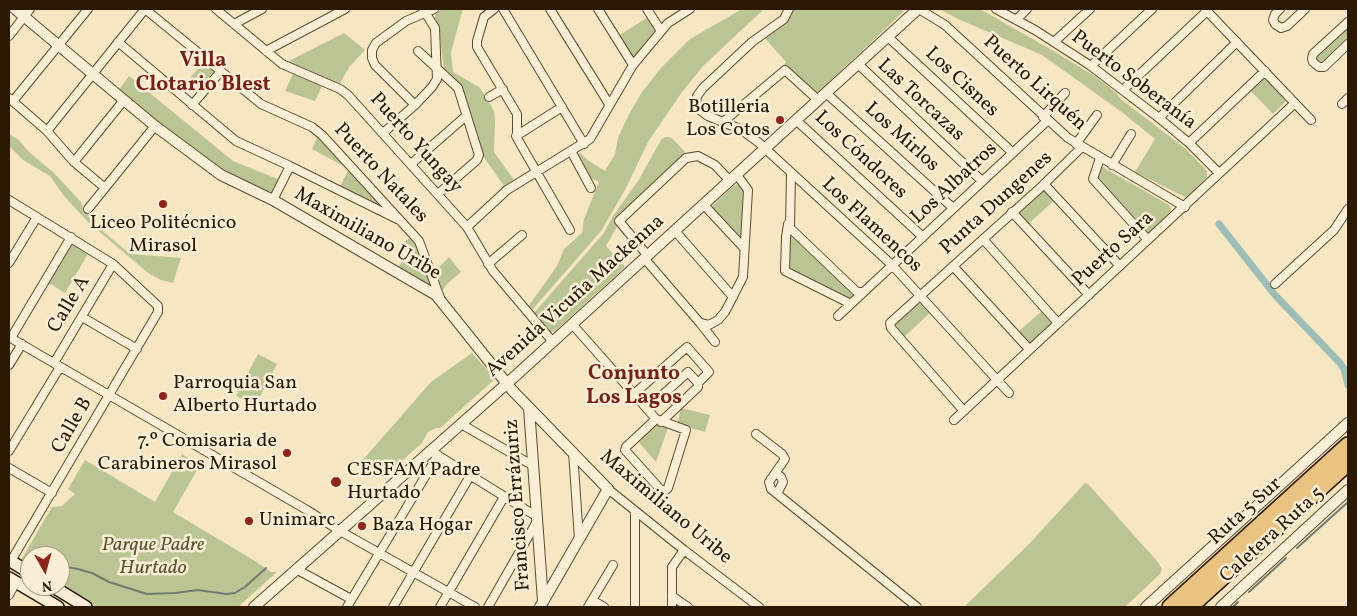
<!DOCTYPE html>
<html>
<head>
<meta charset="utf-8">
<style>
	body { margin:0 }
	#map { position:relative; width:1357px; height:616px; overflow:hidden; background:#f6e6c1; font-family:Vollkorn,serif }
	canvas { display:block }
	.frame { position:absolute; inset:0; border:10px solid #2b1800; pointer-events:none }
	.north { position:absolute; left:20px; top:546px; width:50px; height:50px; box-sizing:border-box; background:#f9efd7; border:1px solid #a79981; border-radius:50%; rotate:173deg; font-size:14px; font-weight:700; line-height:20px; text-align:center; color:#2b1800 }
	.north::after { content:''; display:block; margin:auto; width:18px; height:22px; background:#8f2418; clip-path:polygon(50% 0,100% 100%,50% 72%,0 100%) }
</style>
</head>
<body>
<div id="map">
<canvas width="1357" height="616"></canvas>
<div class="frame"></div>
<div class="north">N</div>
</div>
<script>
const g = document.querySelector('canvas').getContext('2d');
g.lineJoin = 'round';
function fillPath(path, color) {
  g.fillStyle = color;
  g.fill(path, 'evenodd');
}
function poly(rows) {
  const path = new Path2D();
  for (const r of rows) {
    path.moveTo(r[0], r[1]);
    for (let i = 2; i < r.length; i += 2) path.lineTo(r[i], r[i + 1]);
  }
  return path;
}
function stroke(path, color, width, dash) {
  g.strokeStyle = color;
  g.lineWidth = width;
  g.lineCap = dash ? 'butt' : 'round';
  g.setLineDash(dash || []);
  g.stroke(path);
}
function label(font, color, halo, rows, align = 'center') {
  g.font = font + ' Vollkorn,serif';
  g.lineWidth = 5;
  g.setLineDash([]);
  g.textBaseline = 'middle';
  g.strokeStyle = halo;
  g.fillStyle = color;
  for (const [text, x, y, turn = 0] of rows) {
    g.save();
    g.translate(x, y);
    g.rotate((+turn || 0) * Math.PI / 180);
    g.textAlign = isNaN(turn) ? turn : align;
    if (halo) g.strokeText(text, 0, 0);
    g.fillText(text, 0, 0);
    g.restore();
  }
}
const green = poly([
	[442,9,463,9,451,52,453,72,479,87,486,97,490,100,488,101,494,111,495,121,494,152,514,180,504,186,481,153,462,95,444,70,439,29,435,17,436,13],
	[742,9,764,9,704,65,682,92,648,142,625,190,601,231,532,310,528,307,557,266,564,249,582,233,584,219,599,182,587,176,576,155,580,153,589,161,605,171,615,154,618,138,628,116,642,92,661,68,690,39],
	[792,9,902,9,903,12,814,96,784,65,786,62,763,36],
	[939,9,980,9,1052,50,1096,77,1116,93,1122,100,1186,149,1207,171,1207,177,1198,186,1199,188,1187,198,1135,172,1155,139,1123,113,1042,55,958,19],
	[650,16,656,30,633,59,618,36],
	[1348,24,1348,41,1324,64,1316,63,1315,56],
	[344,33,365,50,350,66,339,85,287,62],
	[204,62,214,71,200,87,190,78],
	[293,74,322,86,315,101,285,91],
	[129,76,233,161,280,180,272,194,225,173,118,91],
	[1264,77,1286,101,1273,114,1249,89],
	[9,134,19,140,28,151,54,173,81,202,83,208,93,217,99,228,130,254,181,258,173,283,161,280,148,273,87,221,64,196,50,176,23,160,9,146],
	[318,135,386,209,382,209,340,186,349,169,312,149],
	[665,137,670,137,675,141,685,152,682,158,618,225,606,246,625,267,555,331,550,332,534,313,603,234,613,216,638,181,661,140],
	[1099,165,1169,205,1171,209,1171,214,1153,231,1148,233,1145,231,1096,180],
	[738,184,741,184,744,190,742,241,711,207,733,186],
	[1044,189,1055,200,1028,224,1017,213],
	[790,234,855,295,852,299,849,300,789,270],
	[412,238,417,244,432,285,431,286,398,268,409,250,402,245,403,243,406,240],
	[73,242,89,252,65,293,49,283],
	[449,257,461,272,446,285,443,291,435,271],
	[920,300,932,311,904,337,895,328,895,323],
	[1044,309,1053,319,1053,323,1033,343,1028,343,1017,333],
	[472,353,495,379,440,428,436,428,428,432,422,443,387,474,361,462,431,382],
	[258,354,277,364,255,406,236,396],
	[681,408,710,415,705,432,677,424],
	[654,425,659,425,668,428,656,462,637,440],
	[182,454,200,465,173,512,255,561,271,572,277,572,238,607,96,607,60,585,60,556,30,556,30,566,21,560,52,507,62,506,75,494,68,489,85,460,155,502],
	[1085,483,1088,484,1157,561,1162,569,1160,574,1125,607,964,607,1029,544]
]);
const stream = poly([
	[1297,548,1348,502],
	[60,568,67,567,78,569,92,573,109,582,147,594,175,593,198,590,226,594,235,593,245,587,266,568],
	[1249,592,1286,558],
	[1233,607,1238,602]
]);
const canal = poly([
	[1219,224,1275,295,1340,363,1344,369,1348,385]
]);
const minor = poly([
	[145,9,261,104,312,127,322,135,419,241,440,298],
	[216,9,282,64,340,89,348,95,467,227,493,271,553,342],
	[494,9,484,17,477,41,477,47,517,114,517,138,570,230],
	[503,9,584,144],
	[550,9,609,104],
	[598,9,633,65],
	[647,9,661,31],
	[789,9,784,19,752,42,703,88,697,96,696,104,701,111,708,116,740,129,758,142,892,265,1009,393],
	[919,9,945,25,1068,138,1185,207],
	[996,9,1035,30,1091,66,1159,118,1189,143,1219,173],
	[1205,9,1311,120],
	[1280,9,1275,14,1273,20,1275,24,1281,28,1287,26,1305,9],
	[1016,20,1027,9],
	[1348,22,1313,54,1312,59,1313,62,1319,67,1324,67,1348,44],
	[234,24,262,9],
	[9,36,30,9],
	[888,37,1013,153],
	[118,42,236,141,290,166,397,219],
	[1054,42,1090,9],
	[266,51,345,9],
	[418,51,458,88,479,155,477,160,438,194],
	[858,64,982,181],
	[1091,66,1152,9],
	[1123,90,1207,11],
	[826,93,953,208],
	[489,97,503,89],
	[9,98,47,131,74,162,105,188],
	[13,101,88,9],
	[1342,104,1348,98],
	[192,105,221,71],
	[415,105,375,65,372,58,372,50,376,43,406,21,434,9],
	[1043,117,1065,93],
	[1159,118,1237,42],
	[796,120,923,237],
	[723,122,785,70,818,100],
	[47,131,145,9],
	[383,133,415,105,432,87,437,79,435,28,423,9],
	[516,136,562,107],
	[1189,143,1265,71],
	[1076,144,1097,115],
	[571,151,591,188],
	[1100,158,1093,179,1148,240],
	[74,162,124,100],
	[411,164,466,116],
	[1112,165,1131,134],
	[791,173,790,228,857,292,862,292],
	[1044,184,1120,266],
	[9,200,113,264,158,306,158,312,11,561],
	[273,200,290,166],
	[704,205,744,248],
	[88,209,155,126],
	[1012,212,1089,295],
	[788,224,786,237,785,271,851,304],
	[467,227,507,190,590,139,633,65,668,23,690,9],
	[675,231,733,297],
	[983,239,1058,323],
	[648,256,619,221,686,158,698,156,715,165,730,181],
	[644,258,700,323,709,325,718,320,725,312,743,277,748,190,737,175],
	[9,263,37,217],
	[488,264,522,235],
	[953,266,1029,349],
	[1275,284,1334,230,1348,209],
	[838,316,1047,121],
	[82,317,137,349],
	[700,323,715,342],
	[572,324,656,419,686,430,668,488,665,491,660,489,625,450,626,447,656,419],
	[9,337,307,510,340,531,475,607],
	[11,338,71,237],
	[54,363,113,264],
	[9,365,22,344],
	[634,394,687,347,709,372,698,383],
	[647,409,688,372,698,383,698,387,661,422],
	[963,410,891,328,890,323,1040,188,1082,147],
	[954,420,1295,103],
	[461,424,532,465],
	[756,434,782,454,785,459,769,482,771,489,917,607],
	[9,451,60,367],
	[573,452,579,539],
	[434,453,536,516],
	[9,468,52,493],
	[776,473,781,477,783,482,777,494],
	[608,489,684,550,759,607],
	[635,511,635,607],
	[296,569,351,599],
	[9,595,16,582],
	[672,596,688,607],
	[592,600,604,607],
	[347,607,438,455],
	[393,607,470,476],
	[440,607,504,497],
	[488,607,536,523],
	[588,607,613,565],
	[672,607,672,567,684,550]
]);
const tertiary = poly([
	[15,9,155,126,221,175,273,200,436,295,512,390,608,489,540,607],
	[529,408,543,601],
	[254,607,512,379,918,9],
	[1146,607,1348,423],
	[1221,607,1348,490]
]);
const secondary = poly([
	[9,560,30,573],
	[9,578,58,607],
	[52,586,86,607]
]);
const motorway = poly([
	[1170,607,1348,445],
	[1190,607,1348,463]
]);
const markers = [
	[780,120,5,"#8f2418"],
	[163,204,5,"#8f2418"],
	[163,396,5,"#8f2418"],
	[287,453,5,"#8f2418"],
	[336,482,6,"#8f2418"],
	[249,521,5,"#8f2418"],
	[362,526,5,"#8f2418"]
];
const streetNames = [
	["Puerto Soberanía",1133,81,37],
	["Los Cisnes",961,83,43],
	["Puerto Lirquén",1034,84,42],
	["Las Torcazas",920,101,43],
	["Los Mirlos",901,138,42],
	["Puerto Yungay",415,144,48],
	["Los Cóndores",860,156,43],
	["Puerto Natales",380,174,47],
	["Los Albatros",955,184,-43],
	["Punta Dungenes",997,204,-42],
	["Los Flamencos",871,226,43],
	["Maximiliano Uribe",367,235,30],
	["Puerto Sara",1114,250,-42],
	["Avenida Vicuña Mackenna",576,297,-42],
	["Calle A",70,305,-59],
	["Calle B",73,426,-60],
	["Francisco Errázuriz",519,505,-94],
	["Maximiliano Uribe",665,508,40],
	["Ruta 5 Sur",1246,512,-42],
	["Caletera Ruta 5",1273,536,-42]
];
const poiNames = [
	["Botilleria",770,108,"right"],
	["Los Cotos",770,131,"right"],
	["Liceo Politécnico",163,224,"center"],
	["Mirasol",163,247,"center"],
	["Parroquia San",173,384],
	["Alberto Hurtado",173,407],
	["7.º Comisaria de",277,442,"right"],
	["Carabineros Mirasol",277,465,"right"],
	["CESFAM Padre",347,471],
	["Hurtado",347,494],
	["Unimarc",259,521],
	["Baza Hogar",372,526]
];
const parkNames = [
	["Parque Padre",153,546],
	["Hurtado",153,569]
];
const neighbourhoodNames = [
	["Villa",203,62],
	["Clotario Blest",203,86],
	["Conjunto",634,375],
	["Los Lagos",634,399]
];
fillPath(green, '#bbc594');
stroke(stream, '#6f7c6e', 2);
stroke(canal, '#9dbeb7', 7);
stroke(minor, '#5e4c30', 10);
stroke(tertiary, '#5e4c30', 12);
stroke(secondary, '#2b1800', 14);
stroke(motorway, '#2b1800', 18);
stroke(minor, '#f9efd7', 8);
stroke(tertiary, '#f9efd7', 10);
stroke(secondary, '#f9efd7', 11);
stroke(motorway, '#ebc380', 15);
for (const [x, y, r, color] of markers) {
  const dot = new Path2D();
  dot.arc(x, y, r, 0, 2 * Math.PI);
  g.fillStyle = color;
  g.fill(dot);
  stroke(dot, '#f9efd7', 2);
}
label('20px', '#2b1800', '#f9efd7', streetNames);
label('20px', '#2b1800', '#f9efd7', poiNames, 'left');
label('italic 20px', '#5d5534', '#f9efd7', parkNames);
label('bold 21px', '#7a1f14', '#f9efd7', neighbourhoodNames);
</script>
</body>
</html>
